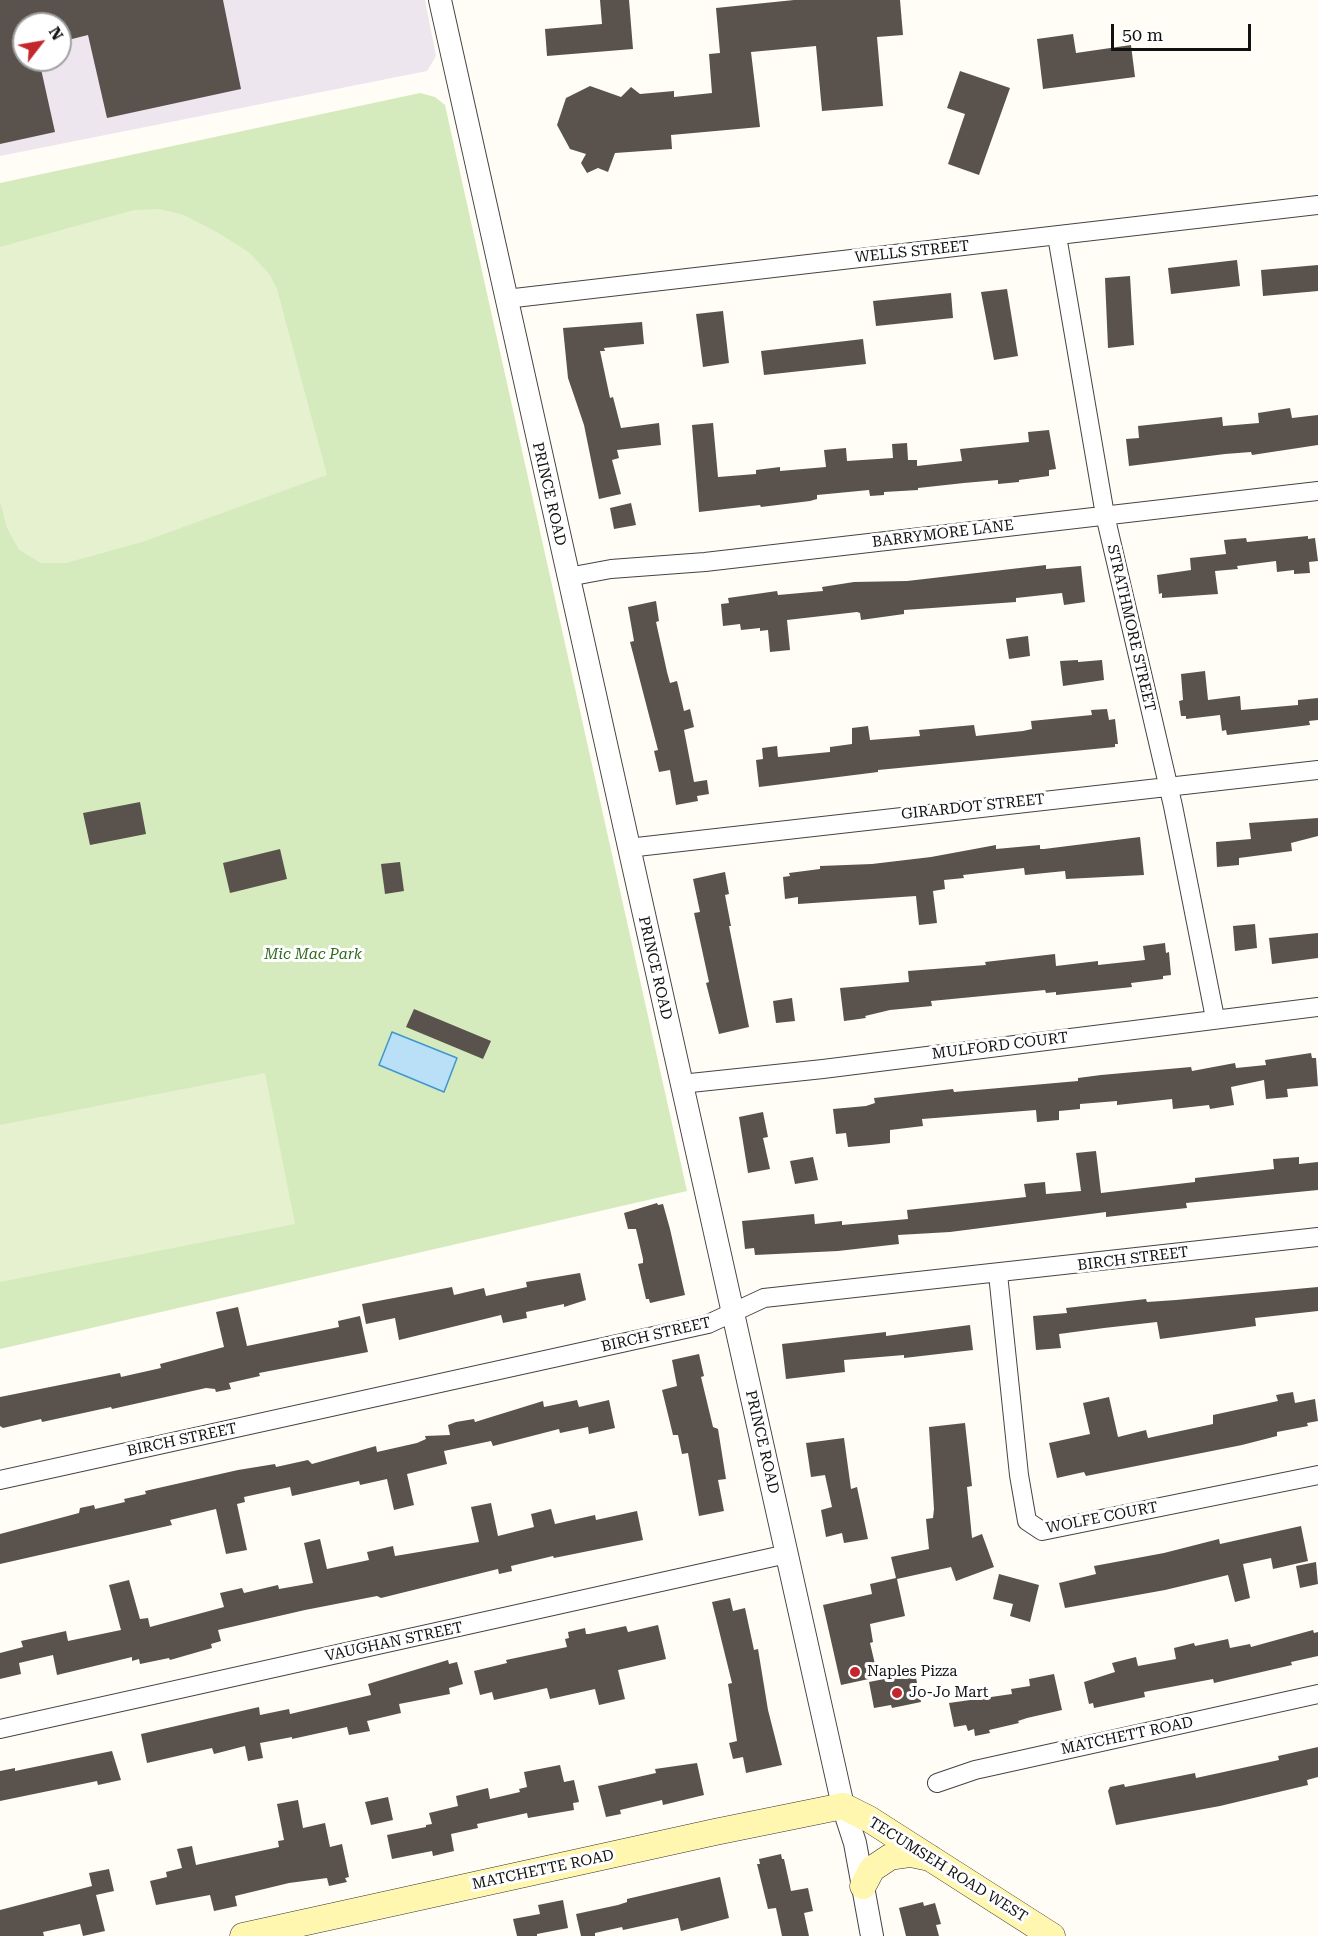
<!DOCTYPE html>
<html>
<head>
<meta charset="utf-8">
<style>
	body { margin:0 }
	#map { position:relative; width:1318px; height:1936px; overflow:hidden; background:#fffdf5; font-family:"Roboto Serif",serif }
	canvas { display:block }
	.north { position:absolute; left:12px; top:12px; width:60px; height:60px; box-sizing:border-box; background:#fff; border:2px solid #a0a0a0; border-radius:50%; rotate:59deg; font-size:16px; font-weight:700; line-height:24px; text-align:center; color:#111 }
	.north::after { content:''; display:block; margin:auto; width:21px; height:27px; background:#c4262e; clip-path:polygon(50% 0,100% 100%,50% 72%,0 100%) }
	.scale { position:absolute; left:1111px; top:24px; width:140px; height:27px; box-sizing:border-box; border:3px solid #111; border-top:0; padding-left:8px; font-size:18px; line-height:21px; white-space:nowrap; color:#111; -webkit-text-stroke:4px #fff; paint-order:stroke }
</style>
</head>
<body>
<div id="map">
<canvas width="1318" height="1936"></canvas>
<div class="north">N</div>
<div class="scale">50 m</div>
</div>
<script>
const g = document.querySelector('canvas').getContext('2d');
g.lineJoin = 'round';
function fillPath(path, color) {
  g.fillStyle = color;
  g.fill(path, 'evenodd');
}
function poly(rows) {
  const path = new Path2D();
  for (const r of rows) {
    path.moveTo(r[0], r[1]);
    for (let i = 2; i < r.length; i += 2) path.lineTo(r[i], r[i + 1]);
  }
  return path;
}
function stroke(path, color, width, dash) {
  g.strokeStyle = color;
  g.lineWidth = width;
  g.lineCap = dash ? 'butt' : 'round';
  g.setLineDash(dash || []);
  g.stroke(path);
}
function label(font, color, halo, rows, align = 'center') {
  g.font = font + ' "Roboto Serif",serif';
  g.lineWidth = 6;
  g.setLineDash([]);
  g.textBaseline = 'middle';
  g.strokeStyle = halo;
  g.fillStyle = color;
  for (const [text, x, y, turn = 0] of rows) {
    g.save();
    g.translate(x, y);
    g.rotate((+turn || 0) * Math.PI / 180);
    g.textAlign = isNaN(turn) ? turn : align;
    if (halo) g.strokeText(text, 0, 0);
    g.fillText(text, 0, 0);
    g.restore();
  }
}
const industrial = poly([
	[0,0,425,0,436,56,427,71,0,156],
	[24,24,60,24,60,60,24,60]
]);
const green = poly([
	[420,93,435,97,445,105,687,1191,0,1349,0,183]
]);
const pitch = poly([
	[159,209,184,215,220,234,250,253,270,275,277,289,327,475,142,542,66,563,41,563,19,550,7,528,0,502,0,247,134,210],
	[265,1073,295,1224,0,1282,0,1125]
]);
const water = poly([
	[392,1032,457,1058,444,1092,379,1065,392,1032]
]);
const building = poly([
	[0,0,223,0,241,89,107,118,88,35,60,42,60,24,24,24,24,60,39,60,55,132,0,144],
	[600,0,629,0,633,49,547,56,545,29,602,24],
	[794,0,900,0,903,35,877,37,883,106,822,111,816,46,751,52,760,127,671,135,672,149,615,153,608,172,598,168,587,173,581,163,586,154,570,149,557,125,566,98,590,86,621,97,631,87,640,94,674,91,674,97,712,93,709,54,720,53,716,8],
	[1073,34,1076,53,1131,45,1135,77,1043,89,1037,39],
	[960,71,1010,88,979,175,948,164,965,114,947,108],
	[1237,260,1240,286,1171,294,1168,268],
	[1318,265,1318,291,1263,296,1261,270],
	[1130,276,1134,345,1108,348,1105,278],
	[1007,289,1018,356,994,360,981,292],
	[951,293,953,318,876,326,873,301],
	[723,311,729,363,703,367,696,314],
	[642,322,644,344,604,348,605,351,600,351,610,398,613,397,621,428,659,423,661,445,617,450,619,458,612,460,621,494,599,499,584,425,568,378,563,328],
	[863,339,866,364,764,375,761,351],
	[1290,408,1292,418,1318,415,1318,445,1252,455,1251,452,1225,454,1129,466,1126,439,1139,438,1138,426,1222,417,1223,426,1259,423,1258,413],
	[713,423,718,477,756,474,756,470,780,467,780,471,826,467,824,450,846,448,847,461,893,458,892,444,907,443,908,460,917,460,917,466,962,461,960,449,1029,442,1028,432,1049,430,1056,469,1049,470,1049,476,1019,480,1019,482,998,484,998,480,964,483,918,488,918,490,884,492,884,495,870,496,869,490,817,495,817,499,810,501,761,507,760,505,699,512,692,425],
	[631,503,636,525,614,529,610,508],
	[1308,536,1308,539,1315,538,1318,561,1309,562,1310,573,1294,574,1294,570,1277,572,1276,561,1237,566,1238,569,1215,571,1218,594,1162,598,1162,593,1159,594,1157,575,1191,570,1190,558,1226,554,1224,540,1246,538,1247,542],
	[1046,565,1046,569,1081,566,1085,602,1064,605,1062,593,1016,598,1016,602,904,610,904,614,861,620,860,613,857,612,787,620,790,650,770,652,768,630,760,631,760,628,741,630,740,624,723,626,721,604,729,603,728,598,777,591,778,595,823,591,822,587,854,582,907,581],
	[656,601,659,621,656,622,667,672,670,683,677,681,684,711,690,709,694,727,684,730,694,782,707,780,709,794,697,796,698,801,676,805,670,770,659,772,654,751,658,750,630,642,634,641,628,607],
	[1028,636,1030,656,1009,659,1006,639],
	[1078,660,1078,662,1102,660,1104,680,1063,686,1060,661],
	[1205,671,1208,700,1240,696,1241,710,1298,705,1298,700,1318,698,1318,720,1309,721,1310,725,1227,735,1226,730,1222,731,1220,715,1186,719,1186,716,1181,716,1179,701,1183,700,1181,674],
	[1107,709,1109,720,1115,719,1118,744,1115,744,1115,747,878,770,878,772,759,787,756,760,763,759,762,748,777,746,778,757,830,752,830,747,852,744,852,728,868,726,870,740,920,736,919,730,974,725,976,736,1023,731,1032,729,1031,721,1092,715,1091,710],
	[140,802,146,834,90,845,83,813],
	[1318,818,1318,836,1291,843,1292,851,1239,858,1239,865,1217,867,1216,842,1251,839,1249,823],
	[1140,837,1144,875,1066,879,1065,871,1025,875,1024,868,963,875,964,878,944,880,945,889,933,891,937,923,919,925,916,896,798,904,798,897,785,899,783,877,790,876,789,873,820,869,820,866,872,864,931,857,996,845,996,849,1040,845,1040,849,1044,849],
	[280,849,287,879,230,893,223,863],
	[400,862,404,891,385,894,381,864],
	[725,872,729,894,725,895,731,926,729,926,749,1027,719,1034,706,983,709,982,694,913,700,912,693,879],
	[1255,924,1257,948,1235,951,1233,926],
	[1318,933,1318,958,1272,964,1269,938],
	[1165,943,1166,953,1169,952,1171,975,1163,976,1163,979,1131,983,1132,987,1056,995,1056,992,1046,993,1045,990,931,1001,932,1006,890,1010,865,1016,866,1018,844,1021,840,988,909,982,908,971,986,965,985,962,1055,954,1056,966,1098,961,1098,965,1145,960,1143,946],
	[792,998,795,1021,776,1023,773,1001],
	[414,1009,491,1041,483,1059,406,1027],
	[1311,1053,1312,1058,1316,1058,1318,1086,1287,1089,1288,1097,1266,1099,1264,1080,1231,1087,1234,1105,1210,1109,1209,1105,1173,1109,1172,1099,1117,1105,1117,1101,1080,1104,1080,1109,1059,1111,1059,1120,1037,1122,1036,1110,922,1119,923,1126,890,1130,890,1143,871,1145,848,1147,846,1133,836,1134,833,1109,866,1106,875,1103,874,1098,953,1089,954,1092,1078,1081,1078,1078,1101,1075,1191,1067,1192,1071,1235,1063,1236,1068,1266,1065,1265,1060],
	[763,1112,768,1137,763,1138,770,1169,748,1173,739,1117],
	[1096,1151,1101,1193,1195,1182,1195,1178,1274,1169,1273,1159,1299,1157,1299,1164,1318,1162,1318,1190,1186,1203,1187,1208,1141,1213,1106,1217,1106,1212,950,1232,898,1235,899,1244,838,1251,755,1255,754,1248,745,1249,742,1221,814,1214,815,1224,842,1221,842,1225,908,1219,907,1210,1026,1197,1024,1184,1045,1182,1046,1194,1081,1191,1076,1153],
	[813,1157,818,1180,795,1184,790,1161],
	[657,1203,658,1205,663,1204,670,1229,685,1295,650,1303,649,1299,646,1299,638,1264,643,1263,643,1259,636,1229,628,1229,624,1213],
	[580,1273,586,1300,564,1307,564,1304,526,1312,527,1318,503,1323,501,1315,399,1340,395,1318,366,1324,362,1304,452,1287,454,1295,484,1288,486,1296,527,1287,526,1282],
	[1318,1287,1318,1311,1255,1318,1256,1326,1160,1339,1157,1322,1104,1328,1059,1334,1061,1348,1036,1350,1033,1316,1067,1313,1066,1308,1146,1299,1147,1302,1176,1300],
	[238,1307,247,1346,339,1327,338,1321,360,1316,368,1352,259,1373,260,1376,229,1383,231,1389,216,1392,215,1389,206,1388,112,1409,111,1407,42,1422,41,1419,3,1428,0,1426,0,1397,120,1373,121,1377,161,1368,160,1364,224,1347,216,1312],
	[970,1325,973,1350,904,1358,904,1355,844,1360,845,1372,786,1379,782,1344,886,1332,886,1336],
	[699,1354,704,1376,701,1377,713,1427,718,1429,726,1479,718,1480,724,1511,699,1516,688,1453,682,1454,678,1435,673,1435,662,1390,677,1386,672,1360],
	[1293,1392,1295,1403,1315,1399,1318,1421,1307,1423,1308,1426,1277,1432,1277,1436,1242,1445,1086,1476,1084,1472,1057,1478,1049,1443,1090,1434,1083,1403,1109,1397,1118,1437,1146,1430,1148,1438,1213,1424,1213,1415,1278,1401,1276,1395],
	[577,1400,579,1407,609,1400,615,1428,589,1434,588,1427,560,1433,559,1429,493,1446,491,1441,444,1451,447,1464,407,1474,414,1505,394,1510,387,1479,360,1485,359,1481,292,1496,290,1487,244,1497,245,1502,237,1504,247,1550,226,1554,216,1509,170,1520,172,1525,0,1564,0,1534,79,1513,80,1508,94,1505,95,1509,125,1502,124,1499,146,1494,145,1491,238,1470,275,1464,276,1467,308,1460,312,1464,376,1446,377,1452,417,1443,426,1439,425,1436,450,1435,448,1425,456,1422,474,1419,475,1422,543,1401,544,1407],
	[965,1423,972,1486,967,1487,972,1538,982,1534,994,1567,956,1581,951,1567,897,1579,905,1616,870,1624,873,1642,870,1643,878,1677,841,1685,823,1605,872,1594,870,1584,896,1578,891,1557,929,1549,926,1519,933,1518,934,1509,929,1427],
	[844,1438,851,1489,857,1487,868,1539,844,1543,842,1533,826,1537,821,1510,832,1507,825,1475,811,1477,806,1443],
	[491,1503,498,1536,534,1527,531,1514,551,1509,555,1524,595,1515,596,1520,637,1511,643,1540,554,1558,553,1556,511,1566,512,1571,499,1574,498,1569,381,1598,377,1596,305,1610,218,1630,221,1641,211,1644,212,1648,170,1660,169,1658,140,1664,139,1659,132,1661,132,1657,57,1675,53,1655,19,1663,21,1674,0,1679,0,1653,23,1647,21,1641,66,1631,68,1641,121,1630,109,1585,129,1580,140,1619,148,1618,150,1627,224,1607,220,1593,242,1588,244,1593,278,1585,279,1589,313,1583,304,1543,320,1539,327,1569,369,1560,367,1552,393,1546,395,1556,479,1542,471,1507],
	[1301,1526,1308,1561,1273,1569,1271,1558,1243,1564,1250,1598,1235,1602,1228,1575,1165,1590,1065,1608,1059,1583,1096,1574,1094,1566,1164,1553,1219,1539,1220,1544],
	[1316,1562,1318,1584,1300,1588,1296,1566],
	[999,1574,1039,1585,1030,1622,1010,1616,1013,1604,993,1599],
	[730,1598,733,1611,745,1608,754,1650,758,1649,768,1710,782,1765,746,1773,743,1757,733,1759,729,1743,737,1741,728,1684,732,1683,712,1602],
	[658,1625,666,1659,618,1670,625,1699,599,1705,595,1689,550,1699,547,1688,494,1700,492,1692,480,1695,474,1671,507,1663,506,1660,567,1647,565,1639,569,1638,568,1632,585,1628,586,1634,589,1634,626,1626,628,1632],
	[1313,1630,1314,1633,1318,1632,1318,1656,1291,1662,1292,1665,1214,1683,1213,1679,1144,1692,1145,1697,1094,1708,1093,1703,1089,1704,1084,1682,1115,1672,1112,1663,1136,1657,1138,1666,1176,1659,1174,1648,1194,1643,1195,1646,1228,1639,1230,1648,1250,1644,1251,1647],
	[448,1660,449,1664,457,1662,463,1684,449,1688,450,1694,399,1704,401,1713,367,1721,370,1731,349,1735,347,1727,292,1739,292,1737,260,1743,263,1758,248,1761,245,1746,214,1754,212,1748,147,1763,141,1734,259,1707,260,1715,289,1709,290,1714,371,1695,368,1684],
	[915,1673,921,1702,892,1708,891,1705,874,1708,869,1682],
	[1054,1674,1062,1710,1027,1718,1018,1721,1019,1723,989,1730,990,1733,975,1736,974,1729,968,1731,966,1725,954,1727,949,1703,1012,1694,1011,1689,1030,1686,1029,1679],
	[1318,1747,1318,1777,1307,1780,1308,1785,1220,1806,1116,1825,1108,1791,1110,1787,1124,1784,1125,1787,1195,1773,1196,1778,1279,1760,1278,1756],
	[112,1751,121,1780,98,1785,97,1781,0,1801,0,1771,15,1768,15,1771],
	[697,1763,704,1795,663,1805,662,1800,620,1810,621,1814,606,1817,598,1786,656,1773,655,1769],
	[560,1765,564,1782,574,1780,579,1802,573,1803,574,1810,528,1818,527,1813,477,1824,478,1828,451,1834,454,1851,433,1856,432,1851,392,1859,387,1835,426,1827,426,1825,432,1824,429,1813,458,1806,456,1796,488,1788,490,1799,520,1792,519,1789,527,1787,524,1772],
	[388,1797,393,1820,371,1825,365,1802],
	[298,1800,303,1828,325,1823,330,1847,342,1844,349,1877,345,1878,347,1882,329,1886,327,1878,289,1883,235,1896,237,1906,214,1911,210,1895,156,1905,150,1881,167,1877,166,1872,182,1868,177,1849,192,1846,196,1865,279,1847,278,1841,284,1840,277,1804],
	[781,1854,782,1859,784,1859,791,1891,808,1888,813,1911,804,1913,809,1936,782,1936,776,1908,768,1909,757,1864,760,1864,759,1859],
	[109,1869,114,1891,96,1895,105,1931,83,1936,80,1924,43,1932,44,1936,0,1936,0,1910,92,1886,89,1873],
	[720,1877,729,1918,681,1931,678,1918,623,1930,622,1927,595,1933,595,1936,581,1936,576,1914,618,1905,627,1902,627,1899],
	[563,1900,568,1928,537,1934,537,1936,517,1936,513,1919,540,1914,538,1905],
	[923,1902,924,1906,935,1903,941,1924,936,1925,939,1936,906,1936,899,1908]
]);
const minor = poly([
	[1057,236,1105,515,1173,806,1215,1018],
	[506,299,1318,205],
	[568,577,611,569,705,562,1318,491],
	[628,848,1318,770],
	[681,1084,823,1069,1318,1007],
	[998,1274,1019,1475,1027,1521,1042,1531,1318,1475],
	[0,1480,708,1324,764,1298,1318,1237],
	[0,1729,787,1554],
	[937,1783,975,1770,1318,1694]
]);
const tertiary = poly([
	[440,0,843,1806,855,1843,872,1936]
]);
const secondary = poly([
	[863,1886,872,1869,890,1857,911,1854,930,1858],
	[243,1936,715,1832,843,1806,869,1819,1052,1936]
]);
const markers = [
	[855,1672,6,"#c4262e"],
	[897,1693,6,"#c4262e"]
];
const streetNames = [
	["WELLS STREET",912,252,-6],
	["PRINCE ROAD",549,494,77],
	["BARRYMORE LANE",943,534,-7],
	["STRATHMORE STREET",1131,628,77],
	["GIRARDOT STREET",973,807,-6],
	["PRINCE ROAD",655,968,77],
	["MULFORD COURT",1000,1046,-7],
	["BIRCH STREET",1133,1259,-7],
	["BIRCH STREET",656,1335,-13],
	["BIRCH STREET",182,1440,-12],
	["PRINCE ROAD",762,1442,77],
	["WOLFE COURT",1102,1518,-11],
	["VAUGHAN STREET",394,1642,-12],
	["MATCHETT ROAD",1127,1736,-12],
	["MATCHETTE ROAD",543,1870,-12],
	["TECUMSEH ROAD WEST",948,1870,32]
];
const parkNames = [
	["Mic Mac Park",313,955]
];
const poiNames = [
	["Naples Pizza",867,1672],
	["Jo-Jo Mart",909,1693]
];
fillPath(industrial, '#eee6ef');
fillPath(green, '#d5ebbd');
fillPath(pitch, '#e6f2cf');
fillPath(water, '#b9e0f7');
stroke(water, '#3f96cf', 1.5);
fillPath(building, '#5a524d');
stroke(minor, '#444', 20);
stroke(tertiary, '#444', 24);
stroke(secondary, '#333', 27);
stroke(minor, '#fff', 18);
stroke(tertiary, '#fff', 22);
stroke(secondary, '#fff6b0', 26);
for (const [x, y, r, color] of markers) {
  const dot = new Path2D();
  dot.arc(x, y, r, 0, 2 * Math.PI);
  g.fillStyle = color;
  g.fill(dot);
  stroke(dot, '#fff', 2);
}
label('15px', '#111', '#fff', streetNames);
label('italic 15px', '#2f6b1f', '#fff', parkNames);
label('15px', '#111', '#fff', poiNames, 'left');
</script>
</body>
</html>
